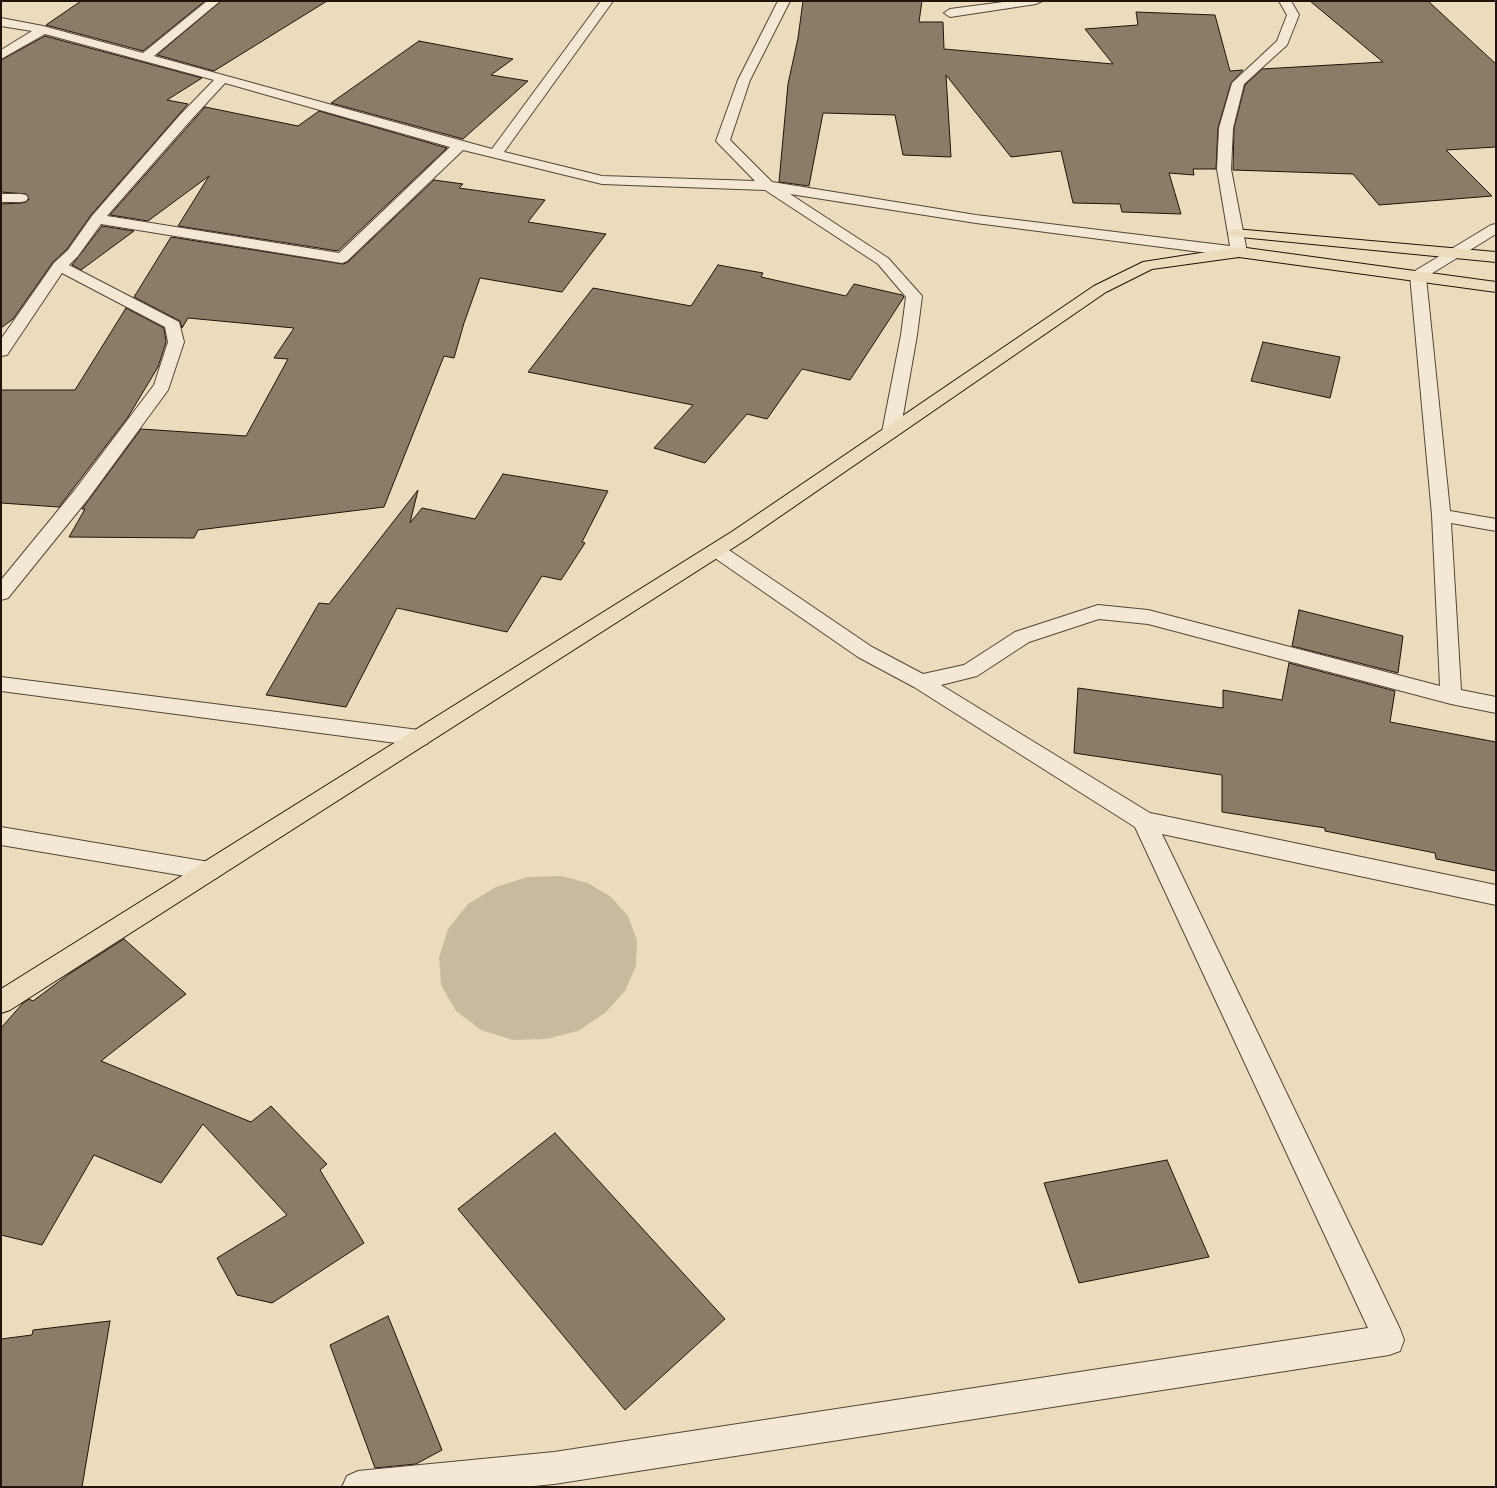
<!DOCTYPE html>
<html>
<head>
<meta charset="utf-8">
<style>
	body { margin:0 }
	#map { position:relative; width:1497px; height:1488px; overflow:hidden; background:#ecdcbd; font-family:"Libre Caslon Text",serif }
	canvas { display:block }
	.frame { position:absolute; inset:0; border:2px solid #21130a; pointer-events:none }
</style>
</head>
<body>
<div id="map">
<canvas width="1497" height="1488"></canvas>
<div class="frame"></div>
</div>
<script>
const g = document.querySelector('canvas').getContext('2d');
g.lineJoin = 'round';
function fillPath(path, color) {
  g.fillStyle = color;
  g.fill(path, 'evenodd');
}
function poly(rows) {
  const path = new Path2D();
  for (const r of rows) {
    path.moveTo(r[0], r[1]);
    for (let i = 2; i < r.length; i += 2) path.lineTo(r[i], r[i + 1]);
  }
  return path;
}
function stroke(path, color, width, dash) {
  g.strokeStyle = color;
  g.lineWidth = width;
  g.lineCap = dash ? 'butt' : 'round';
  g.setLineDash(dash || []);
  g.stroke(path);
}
const green = poly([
	[561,876,588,883,611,897,628,916,637,940,636,966,625,991,605,1013,578,1031,546,1039,513,1040,481,1030,456,1011,441,985,439,957,448,929,468,904,496,887,528,877]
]);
const building = poly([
	[81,1,205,1,143,51,46,25,81,1],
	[221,1,327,1,214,71,157,55,221,1],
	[803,1,922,1,919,22,943,22,944,49,1113,64,1085,29,1138,25,1136,12,1215,15,1230,71,1243,70,1231,83,1218,128,1216,169,1193,169,1194,175,1169,173,1181,214,1122,212,1120,204,1073,203,1061,151,1011,157,946,75,951,157,903,155,895,115,823,113,809,186,779,182,788,84,798,38,803,1],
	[1310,1,1428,1,1496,64,1496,147,1446,150,1492,196,1379,205,1353,174,1233,170,1234,128,1245,85,1262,69,1383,62,1310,1],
	[45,36,202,78,167,100,188,104,91,215,67,249,53,262,13,319,1,328,1,204,21,203,26,202,29,199,26,194,1,192,1,60,45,36],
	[419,41,513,59,491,75,528,81,463,139,331,103,419,41],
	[205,107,298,126,319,111,447,148,338,251,178,226,209,176,148,221,110,215,205,107],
	[434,180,463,184,459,188,545,200,528,222,606,234,562,292,480,278,464,323,454,358,444,356,384,507,198,530,194,538,69,537,85,509,82,509,141,429,246,436,288,359,274,358,294,328,188,318,182,328,180,321,134,297,171,237,343,264,348,262,434,180],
	[102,226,134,231,81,270,72,265,102,226],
	[718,265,763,273,761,277,846,296,854,284,902,295,904,297,850,380,802,369,767,419,747,414,705,463,654,448,693,405,528,372,593,288,691,306,718,265],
	[126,308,164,328,166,342,158,367,128,417,59,507,1,503,1,390,75,390,126,308],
	[1263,342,1340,357,1330,398,1251,381,1263,342],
	[503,474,608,491,582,542,585,543,561,580,542,576,507,632,397,608,346,707,266,695,319,603,329,604,418,490,410,523,422,508,475,519,503,474],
	[1299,610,1403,636,1398,673,1292,646,1299,610],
	[1289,663,1395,691,1390,722,1496,742,1496,871,1436,859,1435,853,1325,831,1325,828,1222,812,1222,775,1074,753,1078,688,1223,708,1223,690,1282,700,1289,663],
	[124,939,186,994,101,1061,251,1122,271,1106,327,1164,320,1170,364,1243,272,1303,237,1295,217,1258,287,1215,203,1124,161,1183,94,1155,42,1245,1,1235,1,1028,23,1003,29,999,33,1001,69,974,124,939],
	[555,1133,725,1319,625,1410,458,1209,555,1133],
	[1167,1160,1209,1257,1079,1283,1044,1183,1167,1160],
	[388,1316,442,1450,416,1464,375,1468,330,1345,388,1316],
	[110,1321,82,1487,1,1487,1,1339,32,1335,33,1330,110,1321]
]);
const minor = poly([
	[207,1,220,1,154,56,492,149,601,1,613,1,504,152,602,176,755,181,716,141,738,80,778,1,790,1,750,80,730,140,772,182,976,215,1230,246,1217,169,1219,128,1232,83,1277,41,1287,15,1279,1,1291,1,1299,15,1287,45,1244,84,1233,128,1231,169,1247,252,1244,255,1239,257,976,223,790,194,888,258,922,296,917,335,900,432,897,436,891,437,885,436,882,432,901,335,906,297,878,264,765,190,602,184,463,150,347,261,342,263,101,224,78,256,69,265,179,322,184,342,168,390,88,499,8,598,1,600,1,580,74,491,154,385,168,342,165,327,62,273,7,355,1,356,1,339,54,263,68,250,92,216,180,115,214,80,45,34,1,59,1,50,32,31,1,26,1,18,43,26,143,53,207,1],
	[225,83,450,147,339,253,107,216,190,121,225,83],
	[1011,1,1042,1,1036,4,950,17,944,13,950,9,1011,1],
	[1,194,21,194,26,195,28,198,26,201,21,202,1,202,1,194],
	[1496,224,1496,234,1426,277,1450,511,1496,519,1496,531,1451,523,1461,690,1496,697,1496,713,1451,704,1148,624,1099,619,1029,642,977,676,941,685,1150,813,1496,885,1496,905,1162,834,1400,1329,1404,1340,1400,1351,1389,1355,554,1484,524,1487,342,1487,347,1476,358,1471,554,1452,1368,1328,1135,827,914,687,858,657,709,554,706,550,709,546,716,544,723,546,872,647,923,674,964,665,1015,632,1098,605,1148,610,1440,686,1432,515,1410,275,1413,272,1491,225,1496,224],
	[1,677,419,730,427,732,430,738,427,744,419,746,1,691,1,677],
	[1,827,209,862,217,864,221,871,217,878,209,880,1,845,1,827]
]);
const major = poly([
	[1235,229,1496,252,1496,262,1230,236,1228,233,1230,230,1235,229],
	[1239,247,1496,282,1496,292,1239,257,1152,269,1106,292,747,539,10,1010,1,1013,1,989,733,531,1094,286,1143,262,1239,247]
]);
fillPath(green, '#c9ba9f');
fillPath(building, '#8b7c67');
stroke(building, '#21130a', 1);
stroke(minor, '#544537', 2);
stroke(major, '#21130a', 2);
fillPath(minor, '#f3e8d4');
fillPath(major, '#ecdcbd');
</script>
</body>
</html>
